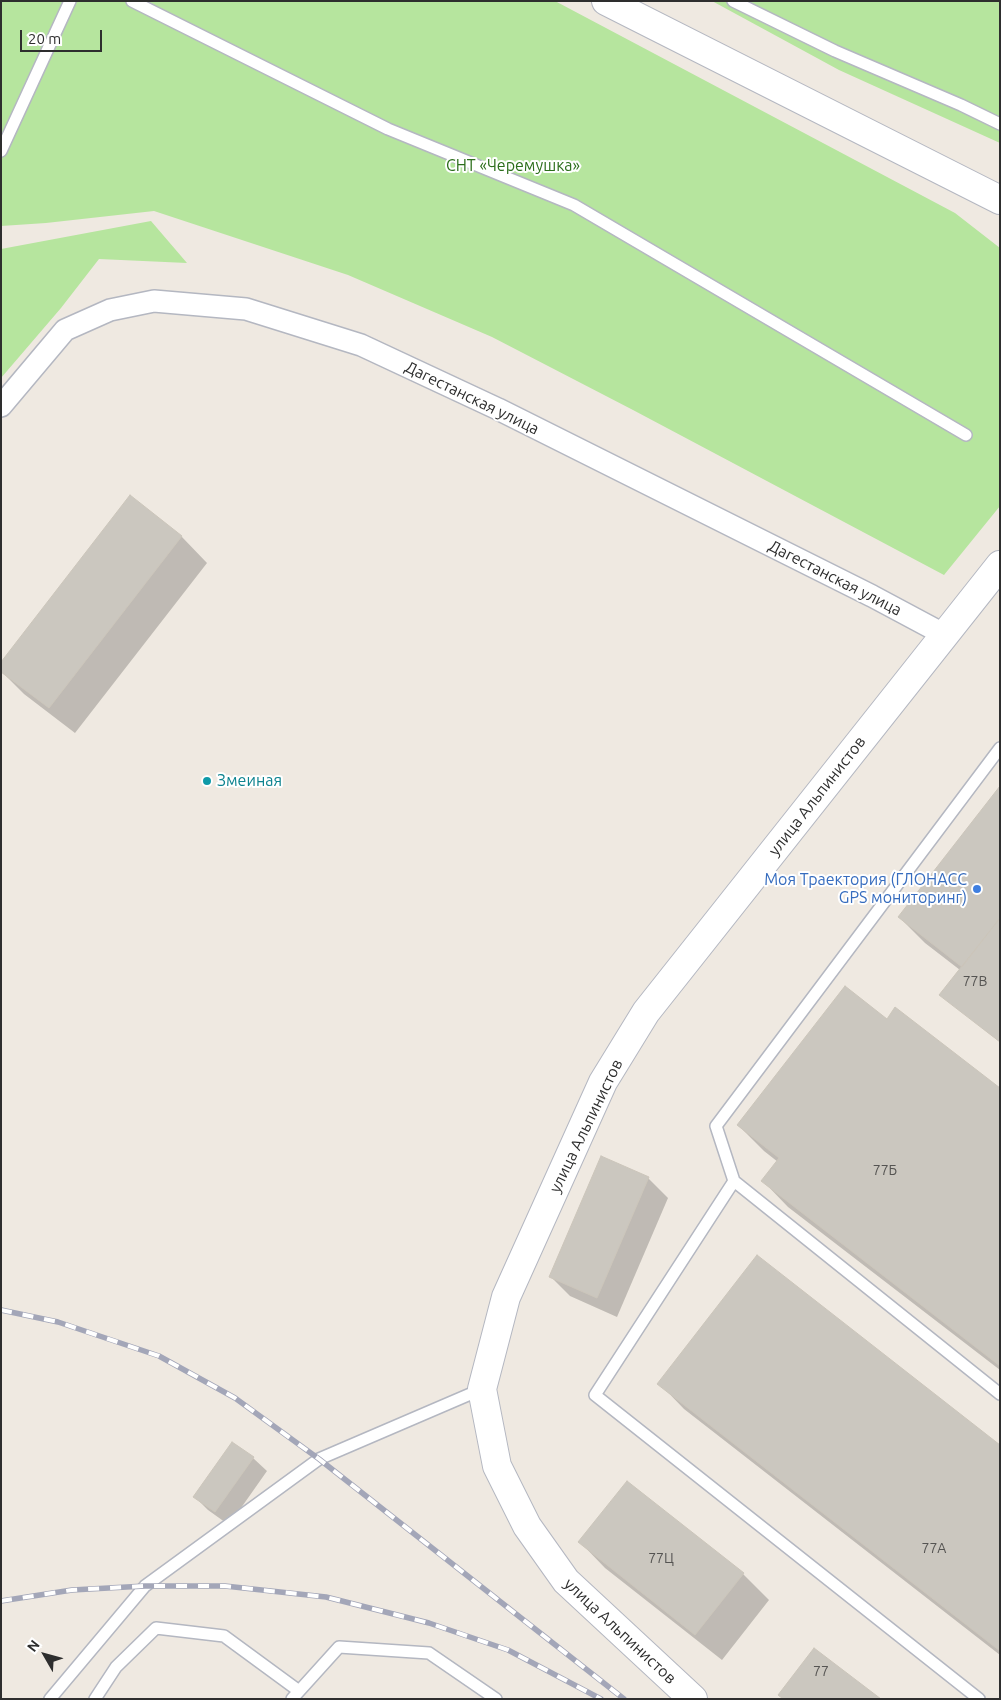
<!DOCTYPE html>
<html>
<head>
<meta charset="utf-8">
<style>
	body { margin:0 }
	#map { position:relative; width:1001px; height:1700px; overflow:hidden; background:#efe9e1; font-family:Ubuntu,sans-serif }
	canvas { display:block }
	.frame { position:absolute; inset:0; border:2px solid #2e2e2e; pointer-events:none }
	.north { position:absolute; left:20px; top:1630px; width:50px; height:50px; -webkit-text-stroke:4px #fff; paint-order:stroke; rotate:308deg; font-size:14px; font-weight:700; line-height:20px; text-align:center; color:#2e2e2e }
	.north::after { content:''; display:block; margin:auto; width:18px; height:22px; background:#2e2e2e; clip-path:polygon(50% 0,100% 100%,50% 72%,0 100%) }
	.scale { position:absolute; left:20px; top:30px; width:82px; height:22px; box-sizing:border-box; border:2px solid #2e2e2e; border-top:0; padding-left:6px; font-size:15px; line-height:18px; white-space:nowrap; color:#2e2e2e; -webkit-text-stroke:4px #fff; paint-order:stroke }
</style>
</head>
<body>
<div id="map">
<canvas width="1001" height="1700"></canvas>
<div class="frame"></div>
<div class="north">N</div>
<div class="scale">20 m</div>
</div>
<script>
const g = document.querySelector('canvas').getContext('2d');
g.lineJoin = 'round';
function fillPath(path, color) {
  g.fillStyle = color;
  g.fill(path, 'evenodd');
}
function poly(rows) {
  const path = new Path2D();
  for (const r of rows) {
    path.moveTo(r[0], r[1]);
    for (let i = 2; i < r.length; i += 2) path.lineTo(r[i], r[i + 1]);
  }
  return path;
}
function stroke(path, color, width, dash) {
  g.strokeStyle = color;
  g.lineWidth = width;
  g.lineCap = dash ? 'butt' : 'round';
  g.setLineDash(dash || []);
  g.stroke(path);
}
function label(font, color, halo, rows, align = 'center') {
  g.font = font + ' Ubuntu,sans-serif';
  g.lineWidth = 4;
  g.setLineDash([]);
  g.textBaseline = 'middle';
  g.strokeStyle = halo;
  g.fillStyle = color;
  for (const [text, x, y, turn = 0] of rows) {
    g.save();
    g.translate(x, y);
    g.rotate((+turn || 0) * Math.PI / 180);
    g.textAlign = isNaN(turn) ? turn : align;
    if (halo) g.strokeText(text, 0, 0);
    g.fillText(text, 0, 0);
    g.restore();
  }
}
const green = poly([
	[1,1,555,1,955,213,1000,248,1000,506,944,575,633,410,492,337,348,275,154,211,46,223,1,226],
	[712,1,1000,1,1000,143,839,70],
	[151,221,187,263,99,259,61,308,1,378,1,249]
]);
const shadow = poly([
	[130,497,182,537,207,563,75,733,24,694,1,671],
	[1000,788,1000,1042,941,995,960,970,925,943,899,917],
	[887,1021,1000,1090,1000,1370,788,1207,763,1181,778,1162,764,1151,738,1125],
	[648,1178,668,1198,617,1317,570,1296,550,1276],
	[659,1383,1000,1446,1000,1655,684,1409],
	[233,1443,253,1458,267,1471,229,1525,208,1510,195,1497],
	[580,1542,743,1574,769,1600,722,1660,605,1568]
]);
const building = poly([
	[130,495,182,536,49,708,1,672,1,662,130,495],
	[1000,786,1000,918,962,967,898,917,1000,786],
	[1000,918,1000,1042,939,995,1000,918],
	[845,986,887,1019,895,1007,1000,1088,1000,1366,761,1181,779,1158,737,1125,845,986],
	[601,1156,649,1177,597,1298,549,1277,601,1156],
	[757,1255,1000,1445,1000,1651,657,1384,757,1255],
	[232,1442,254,1457,215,1512,193,1497,232,1442],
	[627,1481,744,1573,695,1635,578,1542,627,1481],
	[814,1648,881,1699,783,1699,778,1695,814,1648]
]);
const lane = poly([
	[132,1,388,129,574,205,966,435],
	[733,1,835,51,961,105,1000,124],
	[1,151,70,1],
	[734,1181,1000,1394],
	[50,1699,145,1586,319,1459,482,1389],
	[95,1699,116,1667,156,1628,224,1636,299,1691],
	[292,1699,339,1647,429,1653,496,1699],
	[979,1699,595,1395,734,1181,716,1126,1000,748]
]);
const street = poly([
	[1,406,65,330,110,310,154,301,246,309,361,345,498,409,872,596,945,635]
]);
const secondary = poly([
	[606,1,1000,200],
	[693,1699,566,1581,527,1526,497,1466,482,1389,506,1297,603,1082,646,1012,1000,565]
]);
const rail = poly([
	[1,1310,58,1322,159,1356,235,1398,319,1459,624,1699],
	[1,1601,72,1590,145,1586,225,1586,326,1597,429,1623,508,1650,601,1699]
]);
const markers = [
	[207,781,5,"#0f9aa8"],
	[977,889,5,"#3f7fe0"]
];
const numberNames = [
	["77В",975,981],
	["77Б",885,1170],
	["77А",934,1548],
	["77Ц",661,1558],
	["77",821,1671]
];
const parkNames = [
	["СНТ «Черемушка»",513,166]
];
const streetNames = [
	["Дагестанская улица",472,398,26],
	["Дагестанская улица",835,578,27],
	["улица Альпинистов",817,796,-52],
	["улица Альпинистов",586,1126,-64],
	["улица Альпинистов",620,1631,43]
];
const cultureNames = [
	["Змеиная",217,781]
];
const shopNames = [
	["Моя Траектория (ГЛОНАСС",967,880],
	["GPS мониторинг)",967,898]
];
fillPath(green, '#b6e59e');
fillPath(shadow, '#0003');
fillPath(building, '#cbc7bf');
stroke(building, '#cbc5ba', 1);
stroke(lane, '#b4b7c1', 14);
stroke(street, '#b4b7c1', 24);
stroke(secondary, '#b4b7c1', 30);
stroke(lane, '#fff', 11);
stroke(street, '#fff', 21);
stroke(secondary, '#fff', 28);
stroke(rail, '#a3a6b8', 5.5);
stroke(rail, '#fff', 4, [11]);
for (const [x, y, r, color] of markers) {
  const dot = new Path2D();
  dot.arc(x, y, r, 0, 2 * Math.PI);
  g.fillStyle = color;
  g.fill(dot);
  stroke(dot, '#fff', 2);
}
label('14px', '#555452', null, numberNames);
label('16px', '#2c6e1b', '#fff', parkNames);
label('16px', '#2e2e2e', '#fff', streetNames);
label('16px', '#0d838f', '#fff', cultureNames, 'left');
label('16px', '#366cbe', '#fff', shopNames, 'right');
</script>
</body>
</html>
